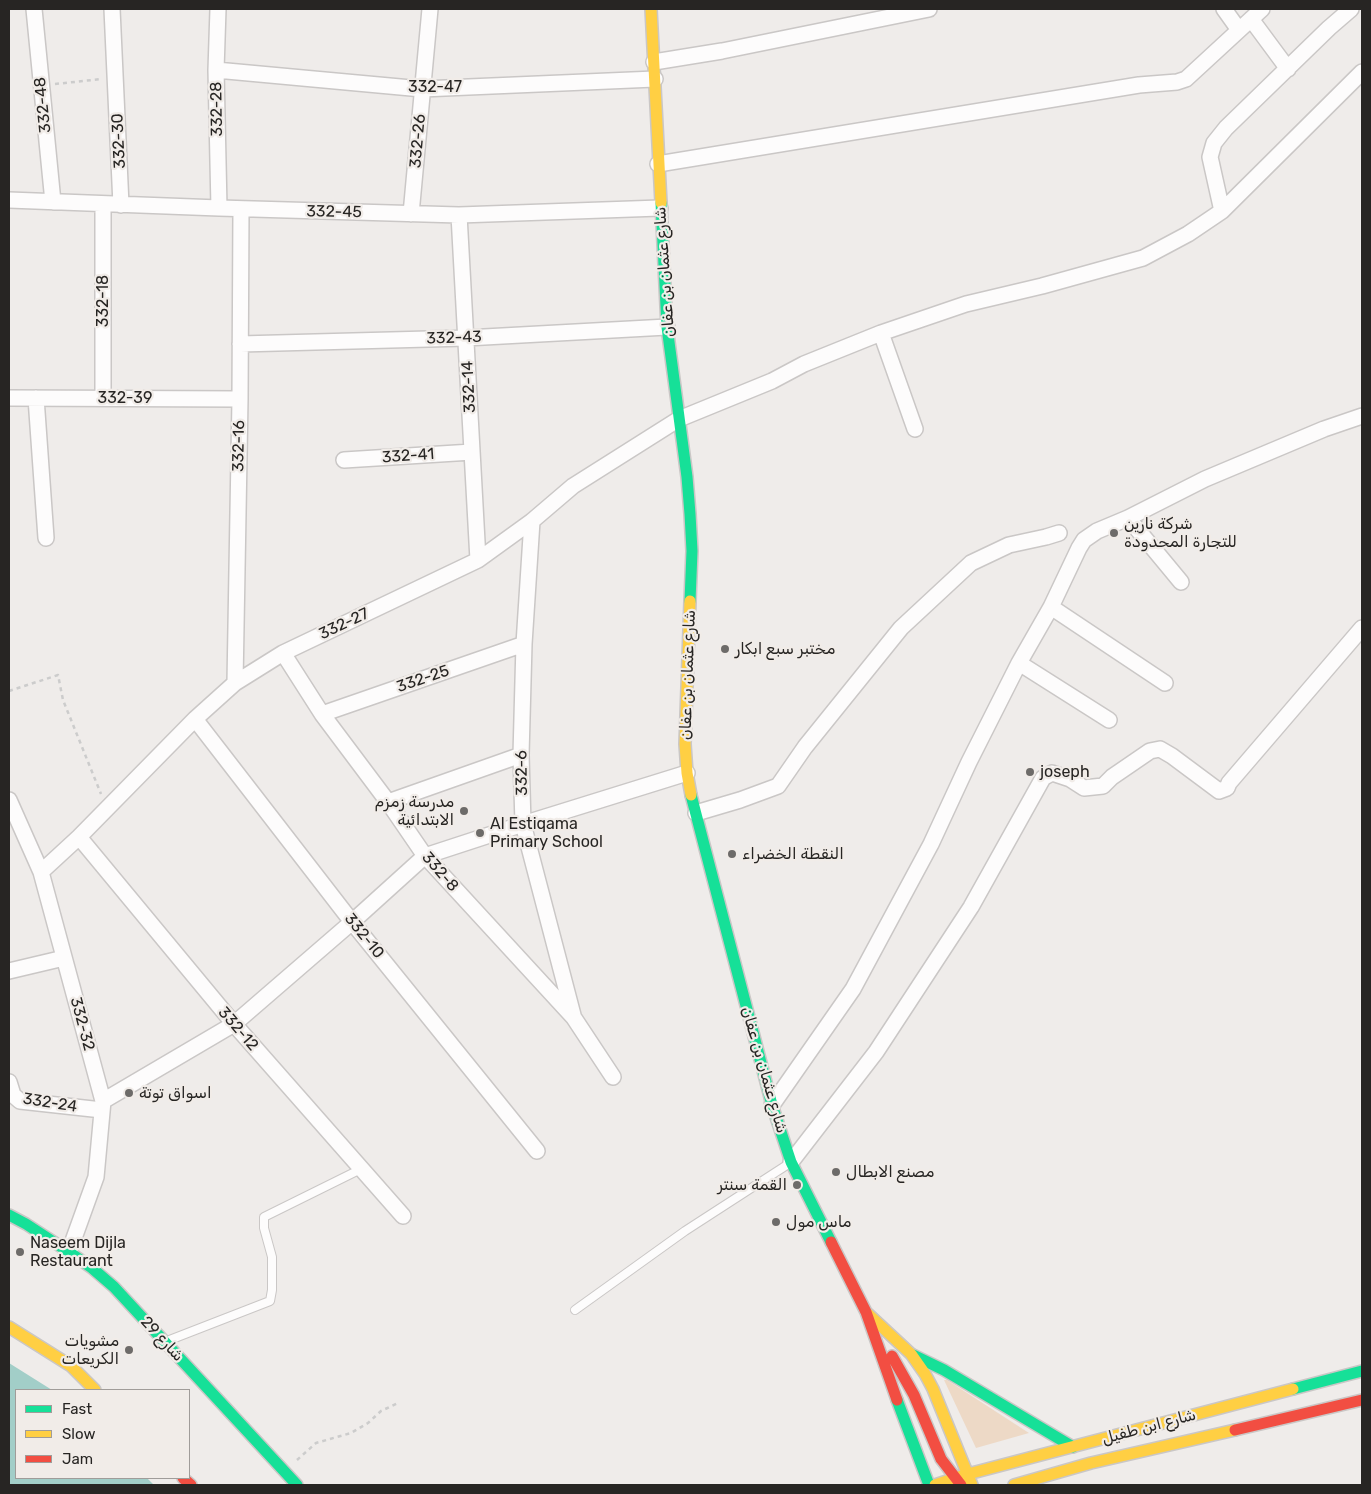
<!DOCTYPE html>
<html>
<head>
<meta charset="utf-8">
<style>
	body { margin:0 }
	#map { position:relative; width:1371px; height:1494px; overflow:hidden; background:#efecea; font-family:Rubik,sans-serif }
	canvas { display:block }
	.frame { position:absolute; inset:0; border:10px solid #272523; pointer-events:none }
	.legend { position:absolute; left:15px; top:1389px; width:175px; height:90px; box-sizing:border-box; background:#f1ece8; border:1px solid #a09c99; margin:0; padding:6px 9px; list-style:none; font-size:15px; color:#272523 }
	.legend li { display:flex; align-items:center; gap:10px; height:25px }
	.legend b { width:25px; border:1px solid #a09c99 }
</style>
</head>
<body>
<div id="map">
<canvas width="1371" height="1494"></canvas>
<div class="frame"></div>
<ul class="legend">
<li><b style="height:6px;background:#16e098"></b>Fast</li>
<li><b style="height:6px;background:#ffcf43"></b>Slow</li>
<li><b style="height:6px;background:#f24e42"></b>Jam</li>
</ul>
</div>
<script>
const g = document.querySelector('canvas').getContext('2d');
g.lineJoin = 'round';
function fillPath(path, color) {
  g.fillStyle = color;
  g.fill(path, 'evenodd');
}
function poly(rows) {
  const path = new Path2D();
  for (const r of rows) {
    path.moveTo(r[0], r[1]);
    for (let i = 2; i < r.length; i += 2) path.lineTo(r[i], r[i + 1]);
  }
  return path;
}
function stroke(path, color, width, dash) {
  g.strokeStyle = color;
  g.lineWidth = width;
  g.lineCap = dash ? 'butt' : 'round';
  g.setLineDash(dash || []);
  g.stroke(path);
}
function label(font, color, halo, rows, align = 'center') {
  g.font = font + ' Rubik,"Noto Naskh Arabic",sans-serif';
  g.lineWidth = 4.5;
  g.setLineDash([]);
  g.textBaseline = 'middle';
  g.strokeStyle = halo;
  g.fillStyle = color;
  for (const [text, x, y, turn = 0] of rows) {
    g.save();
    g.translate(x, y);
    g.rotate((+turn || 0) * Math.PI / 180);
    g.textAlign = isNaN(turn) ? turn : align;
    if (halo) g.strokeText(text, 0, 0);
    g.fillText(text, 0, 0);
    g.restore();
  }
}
const green = poly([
	[944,1380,947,1380,1029,1433,976,1448]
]);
const water = poly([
	[9,1363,52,1390,16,1390,16,1478,147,1478,154,1485,9,1485]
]);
const path = poly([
	[55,84,102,79],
	[9,691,58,675,63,700,101,794],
	[297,1460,316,1443,351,1433,368,1423,381,1411,398,1403]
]);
const lane = poly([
	[575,1310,685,1231,790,1163],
	[167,1341,270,1301,272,1290,272,1257,264,1228,264,1217,361,1169]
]);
const street = poly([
	[34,9,53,202],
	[112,9,121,205],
	[218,9,216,70,219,208],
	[1224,9,1239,30],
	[1251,19,1288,69],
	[654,62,722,51,929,9],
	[216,70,422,89,655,79],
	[658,164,1139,85,1177,82,1186,79,1262,9],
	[9,200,219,208,459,215,660,208],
	[103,204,103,398],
	[1222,211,1210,157,1214,143,1226,128,1329,28,1351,9],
	[411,214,430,9],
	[459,215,478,560],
	[881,333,915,429],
	[240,344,466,338,667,327],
	[9,398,240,399],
	[36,398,46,538],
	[344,460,472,452],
	[1128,518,1181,582],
	[532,521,524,644,521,755,523,824,573,1015],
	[1051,607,1165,683],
	[283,653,322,714,388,802,425,856,574,1018,613,1077],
	[1019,663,1109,720],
	[235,683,240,399,241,209],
	[322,714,524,644],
	[195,719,352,922,537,1151],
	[9,800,41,872,103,1101,96,1177,69,1252],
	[388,802,521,755],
	[696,813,740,800,778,786,805,747,901,628,971,563,1009,545,1046,537,1059,533],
	[79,837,234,1024,403,1216],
	[41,872,79,837,195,719,235,683,283,653,478,560,532,521,573,486,679,419,772,381,804,364,881,333,966,304,1042,286,1143,258,1188,234,1222,211,1362,72],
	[9,971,64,958],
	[9,1082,13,1095,20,1101,102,1110],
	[103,1101,234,1024,352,922,425,856,523,824,687,773],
	[772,1105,853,989,931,844,969,762,1019,663,1051,607,1079,548,1084,540,1097,531,1128,518,1205,479,1324,429,1362,416],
	[791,1162,876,1052,971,907,1043,778,1052,773,1070,779,1084,788,1103,786,1112,777,1150,751,1160,749,1172,756,1219,791,1227,788,1229,783,1362,628]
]);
const fast = poly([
	[661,203,667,327,687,477,690,514,692,551,690,601],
	[691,795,772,1105,791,1162,831,1242],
	[9,1215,26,1224,69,1252,92,1268,114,1287,297,1485],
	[913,1355,944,1370,1073,1447],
	[1293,1389,1362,1371],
	[897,1400,929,1485]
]);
const slow = poly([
	[651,9,661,203],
	[690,601,685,744,687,773,691,795],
	[868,1314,911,1354,925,1374,933,1389,972,1485],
	[9,1327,71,1366,95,1390],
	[935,1485,968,1474,1293,1389],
	[1014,1485,1091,1463,1235,1430]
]);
const jam = poly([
	[831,1242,866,1312,897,1400],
	[892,1356,914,1395,941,1459,961,1485],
	[1235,1430,1362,1400],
	[183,1478,191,1485]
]);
const markers = [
	[1114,533,5,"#6d6b69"],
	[725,649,5,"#6d6b69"],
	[1030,772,5,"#6d6b69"],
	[464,811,5,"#6d6b69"],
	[480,833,5,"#6d6b69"],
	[732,854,5,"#6d6b69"],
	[129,1093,5,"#6d6b69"],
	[836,1172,5,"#6d6b69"],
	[797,1185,5,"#6d6b69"],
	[776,1222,5,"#6d6b69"],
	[20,1252,5,"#6d6b69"],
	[129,1350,5,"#6d6b69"]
];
const streetNames = [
	["332-47",435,87],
	["332-48",43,105,-96],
	["332-28",217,109,-91],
	["332-30",119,141,-93],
	["332-26",418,141,-85],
	["332-45",334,212,1],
	["شارع عثمان بن عفان",665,272,-94],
	["332-18",103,301,-90],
	["332-43",454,338,-2],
	["332-14",469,387,-93],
	["332-39",125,398],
	["332-16",239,446,-89],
	["332-41",408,456,-4],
	["332-27",344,624,-25],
	["شارع عثمان بن عفان",688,675,-88],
	["332-25",423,679,-19],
	["332-6",522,773,-91],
	["332-8",440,872,49],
	["332-10",364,936,51],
	["332-32",82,1024,75],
	["332-12",238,1029,49],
	["شارع عثمان بن عفان",764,1070,74],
	["332-24",50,1103,9],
	["شارع 29",162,1339,47],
	["شارع ابن طفيل",1149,1427,-15]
];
const poiNames = [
	["شركة نارين",1124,524],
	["للتجارة المحدودة",1124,542],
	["مختبر سبع ابكار",735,649],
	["joseph",1040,772],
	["مدرسة زمزم",454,802,"right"],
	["الابتدائية",454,820,"right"],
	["Al Estiqama",490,824],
	["Primary School",490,842],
	["النقطة الخضراء",742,854],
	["اسواق توتة",139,1093],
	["مصنع الابطال",846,1172],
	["القمة سنتر",787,1185,"right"],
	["ماس مول",786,1222],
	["Naseem Dijla",30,1243],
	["Restaurant",30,1261],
	["مشويات",119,1341,"right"],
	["الكريعات",119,1359,"right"]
];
fillPath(green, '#edd9c6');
fillPath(water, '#a2cec8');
stroke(lane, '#cac7c6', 10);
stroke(street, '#cac7c6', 18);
stroke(fast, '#cac7c6', 14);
stroke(slow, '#cac7c6', 14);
stroke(jam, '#cac7c6', 14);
stroke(path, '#ccc', 2.5, [4, 4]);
stroke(lane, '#fdfcfc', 8);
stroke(street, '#fdfcfc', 15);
stroke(fast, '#16e098', 11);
stroke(slow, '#ffcf43', 11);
stroke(jam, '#f24e42', 11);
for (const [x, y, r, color] of markers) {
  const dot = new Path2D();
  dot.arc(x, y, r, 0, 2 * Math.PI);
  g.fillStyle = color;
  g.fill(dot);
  stroke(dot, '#f1ece8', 2);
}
label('16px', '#272523', '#f1ece8', streetNames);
label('16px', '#272523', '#f1ece8', poiNames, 'left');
</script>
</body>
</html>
